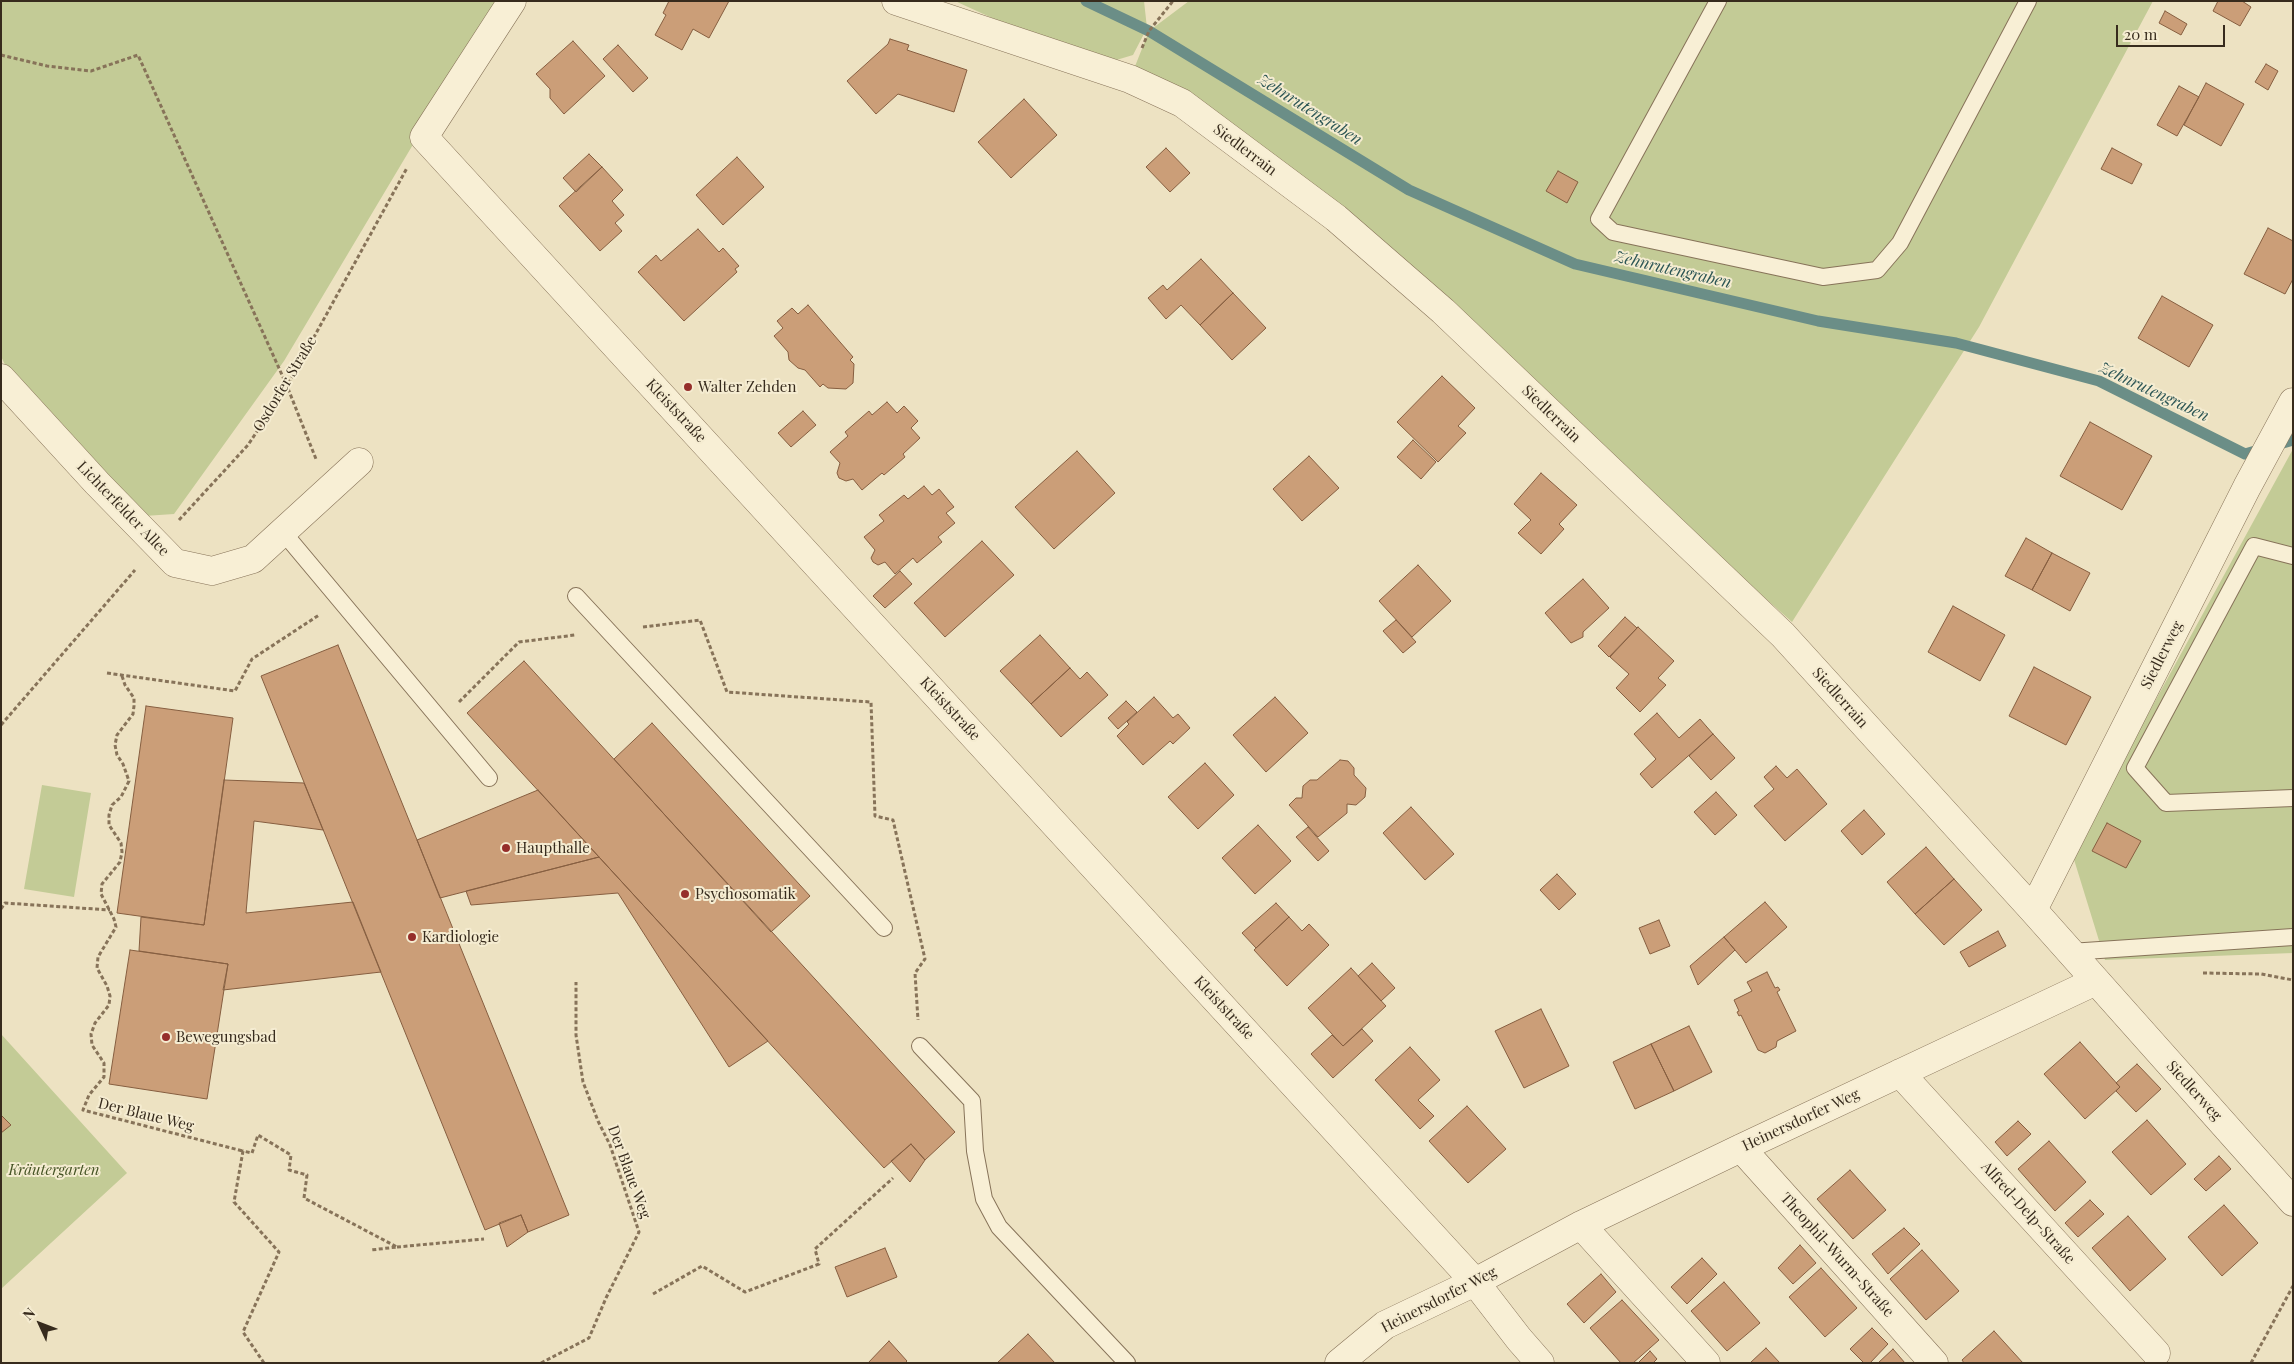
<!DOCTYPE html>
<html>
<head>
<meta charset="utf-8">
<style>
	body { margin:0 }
	#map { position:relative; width:2294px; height:1364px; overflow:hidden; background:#ede2c2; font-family:"Playfair Display",serif }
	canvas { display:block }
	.frame { position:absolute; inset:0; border:2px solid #372b1d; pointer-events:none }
	.north { position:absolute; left:15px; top:1299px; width:50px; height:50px; -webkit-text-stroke:4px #f5ecd1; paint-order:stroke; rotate:313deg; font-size:14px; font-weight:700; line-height:20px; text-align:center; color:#372b1d }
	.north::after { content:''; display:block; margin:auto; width:18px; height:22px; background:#372b1d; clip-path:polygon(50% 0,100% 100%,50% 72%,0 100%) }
	.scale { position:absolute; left:2116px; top:25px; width:109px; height:22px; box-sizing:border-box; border:2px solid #372b1d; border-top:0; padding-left:6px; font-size:15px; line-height:18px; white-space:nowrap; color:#372b1d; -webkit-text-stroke:4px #f5ecd1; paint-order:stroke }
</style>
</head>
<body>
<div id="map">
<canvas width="2294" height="1364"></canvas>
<div class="frame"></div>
<div class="north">N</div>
<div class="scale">20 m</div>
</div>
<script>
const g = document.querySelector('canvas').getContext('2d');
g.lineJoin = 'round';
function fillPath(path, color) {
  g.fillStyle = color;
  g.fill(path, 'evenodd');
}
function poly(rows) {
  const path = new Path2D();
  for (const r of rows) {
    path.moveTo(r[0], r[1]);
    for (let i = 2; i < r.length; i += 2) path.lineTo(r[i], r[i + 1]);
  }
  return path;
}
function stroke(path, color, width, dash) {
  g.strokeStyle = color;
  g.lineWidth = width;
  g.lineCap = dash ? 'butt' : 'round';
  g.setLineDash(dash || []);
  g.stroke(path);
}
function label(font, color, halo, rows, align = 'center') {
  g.font = font + ' "Playfair Display",serif';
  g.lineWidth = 4;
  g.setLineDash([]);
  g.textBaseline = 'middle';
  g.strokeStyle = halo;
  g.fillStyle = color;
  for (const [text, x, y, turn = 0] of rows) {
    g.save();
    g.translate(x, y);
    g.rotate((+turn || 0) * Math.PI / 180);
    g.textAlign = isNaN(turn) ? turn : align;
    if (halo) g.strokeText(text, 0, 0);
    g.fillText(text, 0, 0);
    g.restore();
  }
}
const green = poly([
	[1,1,506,1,430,116,284,361,174,514,144,516,5,365,1,356],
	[955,1,1144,1,1147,28,1133,55,1113,61,1003,23],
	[1189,1,2153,1,1979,327,1792,622,1443,311,1130,79,1149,31],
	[2293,449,2293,953,2105,960,2072,853],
	[42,785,91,793,74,897,24,889],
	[1,1034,127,1173,1,1289]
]);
const stream = poly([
	[1086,1,1149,31,1409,190,1575,264,1818,321,1956,343,2099,381,2245,454,2293,440]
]);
const building = poly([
	[669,1,729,1,709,38,693,29,682,50,655,35,666,15,663,13,669,1],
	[2218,1,2242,1,2251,7,2240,26,2213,11,2218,1],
	[2165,11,2187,24,2181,35,2159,23,2165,11],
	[890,39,909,45,907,50,967,70,954,112,898,94,876,114,847,81,888,44,890,39],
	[573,41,605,76,564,114,550,98,550,89,536,74,573,41],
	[618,45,648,78,633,92,603,59,618,45],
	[2266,64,2278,71,2268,90,2255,82,2266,64],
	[2206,83,2244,104,2221,146,2184,125,2206,83],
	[2179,86,2199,97,2177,136,2157,125,2179,86],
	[1024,99,1057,135,1011,178,978,142,1024,99],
	[1166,148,1190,173,1170,192,1146,167,1166,148],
	[2112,148,2142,164,2132,184,2101,169,2112,148],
	[589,154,602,167,576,192,563,178,589,154],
	[737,157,764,187,723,225,696,195,737,157],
	[602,167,623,190,612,201,624,215,615,223,622,231,600,251,559,206,602,167],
	[1558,171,1578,182,1567,203,1546,191,1558,171],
	[2268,228,2293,241,2293,279,2285,294,2244,274,2268,228],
	[698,229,719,252,723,248,739,266,735,269,737,272,684,321,638,272,656,255,661,261,698,229],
	[1201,259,1233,293,1200,325,1181,305,1166,319,1148,298,1163,285,1167,290,1201,259],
	[1233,293,1266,328,1232,360,1200,325,1233,293],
	[2162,296,2213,325,2189,367,2138,338,2162,296],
	[808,305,853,357,850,360,854,364,853,383,846,389,828,388,823,384,820,387,805,370,798,368,789,360,788,352,774,336,783,328,777,321,792,308,798,314,808,305],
	[1442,376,1475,408,1458,426,1466,433,1438,462,1397,422,1442,376],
	[887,402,897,413,904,406,918,421,911,428,920,438,903,454,905,457,884,475,882,473,862,490,853,479,846,481,839,478,837,473,840,463,830,452,848,436,845,432,869,411,872,415,887,402],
	[803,411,816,425,791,447,778,433,803,411],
	[2090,422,2152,456,2122,510,2060,476,2090,422],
	[1413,440,1436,462,1421,479,1397,457,1413,440],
	[1077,451,1115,493,1054,549,1015,507,1077,451],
	[1309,456,1339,488,1302,521,1273,489,1309,456],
	[1541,473,1577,505,1559,524,1564,529,1541,554,1518,533,1531,520,1514,504,1541,473],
	[924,486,932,495,939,489,954,507,946,513,955,523,938,537,942,542,917,563,913,558,895,574,885,562,878,565,873,562,871,558,875,550,864,537,884,521,879,515,904,495,908,499,924,486],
	[2026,538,2052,553,2032,590,2005,576,2026,538],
	[982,541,1014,575,945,637,914,603,982,541],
	[2052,553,2090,573,2070,611,2032,590,2052,553],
	[1418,565,1451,601,1412,637,1379,601,1418,565],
	[900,571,912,584,885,608,873,596,900,571],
	[1583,579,1609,608,1583,632,1583,637,1571,643,1545,613,1583,579],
	[1953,606,2005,635,1980,681,1928,652,1953,606],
	[1625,617,1637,628,1609,657,1598,646,1625,617],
	[1396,620,1416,642,1403,653,1383,631,1396,620],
	[1638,627,1674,661,1658,678,1666,685,1640,712,1616,688,1629,674,1610,657,1638,627],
	[1040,635,1070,668,1031,704,1000,671,1040,635],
	[338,645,569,1215,528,1232,521,1215,485,1230,261,676,338,645],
	[524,661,955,1132,925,1160,911,1144,884,1168,467,713,524,661],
	[2034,667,2091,697,2066,745,2009,716,2034,667],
	[1070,668,1080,679,1087,672,1108,695,1061,737,1031,704,1070,668],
	[1154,697,1173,718,1178,714,1190,728,1173,744,1170,741,1143,765,1117,736,1129,724,1127,722,1154,697],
	[1275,697,1308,733,1266,772,1233,735,1275,697],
	[1126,701,1137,712,1118,729,1108,718,1126,701],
	[146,706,233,718,204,925,117,913,146,706],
	[1657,713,1679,738,1700,719,1713,734,1652,788,1640,774,1656,759,1634,734,1657,713],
	[652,723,810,896,771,932,614,759,652,723],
	[1713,734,1735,758,1711,780,1689,756,1713,734],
	[1340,760,1348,761,1354,768,1354,775,1366,788,1365,797,1356,805,1347,804,1347,813,1318,837,1289,805,1296,798,1302,798,1303,786,1310,780,1317,780,1340,760],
	[1205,763,1234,795,1198,829,1168,797,1205,763],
	[1776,766,1787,778,1797,769,1827,804,1785,841,1754,806,1774,789,1764,777,1776,766],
	[224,780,304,783,323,830,254,821,246,913,353,902,381,972,223,990,228,964,139,951,141,917,204,925,224,780],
	[538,790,599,857,440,898,417,840,538,790],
	[1716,792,1737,815,1715,835,1694,812,1716,792],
	[1411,807,1454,854,1425,880,1383,833,1411,807],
	[1864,810,1885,834,1862,855,1841,831,1864,810],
	[2107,823,2141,841,2126,868,2092,851,2107,823],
	[1258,825,1291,861,1255,894,1222,858,1258,825],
	[1308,827,1329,851,1318,861,1296,837,1308,827],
	[1926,847,1954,879,1915,914,1887,882,1926,847],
	[599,857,768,1041,729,1067,618,893,471,905,466,891,599,857],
	[1557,874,1576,894,1559,910,1540,890,1557,874],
	[1954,879,1982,910,1944,945,1915,914,1954,879],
	[1765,902,1787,927,1746,963,1724,937,1765,902],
	[1276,903,1289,917,1256,948,1242,933,1276,903],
	[1289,917,1302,931,1309,924,1329,945,1287,986,1254,950,1289,917],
	[1659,920,1670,946,1650,954,1639,928,1659,920],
	[1998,931,2006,946,1969,967,1960,952,1998,931],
	[1724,937,1735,950,1698,985,1690,966,1724,937],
	[130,950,228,964,207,1099,109,1084,130,950],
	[1372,963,1395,988,1381,1001,1358,976,1372,963],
	[1351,968,1386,1006,1343,1046,1308,1008,1351,968],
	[1767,972,1775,988,1778,987,1780,990,1777,992,1796,1031,1777,1041,1776,1047,1765,1053,1758,1050,1741,1015,1739,1016,1737,1012,1739,1011,1734,1000,1752,991,1747,982,1767,972],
	[1541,1009,1569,1066,1524,1088,1495,1031,1541,1009],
	[1689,1026,1712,1072,1674,1091,1651,1044,1689,1026],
	[1362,1029,1373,1041,1333,1078,1311,1054,1332,1035,1343,1046,1362,1029],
	[2080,1042,2120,1087,2085,1119,2044,1074,2080,1042],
	[1651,1044,1674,1091,1635,1109,1613,1062,1651,1044],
	[1410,1047,1440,1080,1418,1100,1434,1116,1420,1129,1375,1080,1410,1047],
	[2137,1064,2161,1089,2136,1112,2116,1091,2120,1087,2116,1083,2137,1064],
	[1467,1106,1506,1149,1468,1183,1429,1141,1467,1106],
	[1,1115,11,1125,1,1133,1,1115],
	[2147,1120,2186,1164,2151,1195,2112,1152,2147,1120],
	[2018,1121,2031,1134,2007,1156,1995,1142,2018,1121],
	[2049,1141,2086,1182,2055,1211,2018,1169,2049,1141],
	[911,1144,925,1160,910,1182,891,1161,911,1144],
	[2219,1156,2231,1169,2206,1191,2194,1179,2219,1156],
	[1850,1170,1886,1210,1853,1239,1817,1199,1850,1170],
	[2090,1200,2104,1214,2078,1237,2065,1223,2090,1200],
	[2224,1205,2258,1243,2222,1276,2188,1237,2224,1205],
	[521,1215,528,1232,507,1247,499,1223,521,1215],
	[2128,1216,2166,1259,2130,1291,2092,1248,2128,1216],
	[1904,1228,1920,1244,1888,1274,1872,1254,1904,1228],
	[1800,1245,1816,1263,1793,1284,1778,1268,1800,1245],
	[885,1248,897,1277,847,1297,835,1267,885,1248],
	[1922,1250,1959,1291,1926,1320,1890,1279,1922,1250],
	[1702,1258,1717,1274,1687,1304,1671,1287,1702,1258],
	[1821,1268,1857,1308,1825,1337,1789,1297,1821,1268],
	[1601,1274,1616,1292,1584,1323,1567,1304,1601,1274],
	[1724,1282,1760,1323,1727,1351,1691,1311,1724,1282],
	[1622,1300,1659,1340,1633,1363,1621,1363,1590,1328,1622,1300],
	[1872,1328,1888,1344,1870,1363,1864,1363,1850,1349,1872,1328],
	[1994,1331,2023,1363,1964,1363,1962,1360,1994,1331],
	[1028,1334,1055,1363,997,1363,1028,1334],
	[889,1341,907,1361,905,1363,868,1363,889,1341],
	[1766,1348,1780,1363,1750,1363,1766,1348],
	[1893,1349,1905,1363,1878,1363,1893,1349],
	[1650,1351,1657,1359,1653,1363,1638,1363,1650,1351]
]);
const path = poly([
	[1142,48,1149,31,1173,1],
	[1,55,47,66,91,71,138,55,287,386,316,459],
	[179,520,248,445,287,386,407,168],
	[643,627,700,620,727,692,871,702,875,816,893,820,925,959,915,973,918,1020],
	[107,673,235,691,252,659,319,615],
	[122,676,125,685,134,698,134,706,133,714,117,735,115,745,117,755,123,764,129,781,121,797,112,805,109,815,109,825,121,843,122,852,120,862,102,884,101,894,114,919,116,927,98,957,97,968,107,986,110,996,109,1005,95,1023,91,1034,92,1045,104,1063,104,1077,89,1095,83,1110,243,1151],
	[459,702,519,642,575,635],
	[1,725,135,570],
	[1,909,5,903,110,910],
	[2203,973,2261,974,2293,980],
	[397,1247,484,1239],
	[653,1294,702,1266,745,1292,819,1264,815,1249,893,1178],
	[264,1363,243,1332,279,1252,234,1202,243,1151,252,1153,258,1135,291,1155,289,1170,307,1175,304,1198,397,1247,371,1250],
	[541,1363,589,1338,606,1298,639,1232,610,1145,598,1121,583,1082,576,1035,576,982],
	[2251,1363,2293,1286]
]);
const service = poly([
	[1718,1,1599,219,1613,232,1823,277,1877,270,1900,243,2028,1],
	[283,532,489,778],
	[2293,556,2254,546,2135,768,2166,803,2293,798],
	[576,596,884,928],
	[2070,952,2293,937],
	[920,1046,972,1101,975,1151,984,1199,999,1227,1127,1363]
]);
const minor = poly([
	[512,1,424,137,1475,1282,1519,1339,1540,1363],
	[896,1,1130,79,1182,103,1336,218,1443,311,1783,635,2033,910,2293,1202],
	[1,378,97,483,175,563,212,571,253,559,359,462],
	[2033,910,2247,487,2293,402],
	[1900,1073,2156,1353],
	[1741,1148,1934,1363],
	[1581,1225,1706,1363],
	[1339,1363,1385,1325,1475,1282,1581,1225,1741,1148,2096,981]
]);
const markers = [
	[688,387,5,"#952e2a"],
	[506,848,5,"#952e2a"],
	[685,894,5,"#952e2a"],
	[412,937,5,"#952e2a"],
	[166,1037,5,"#952e2a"]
];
const streetNames = [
	["Siedlerrain",1245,150,37],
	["Osdorfer Straße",285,384,-59],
	["Kleiststraße",676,411,47],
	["Siedlerrain",1551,414,44],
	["Lichterfelder Allee",123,509,46],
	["Siedlerweg",2162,655,-63],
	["Siedlerrain",1840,698,48],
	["Kleiststraße",950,709,47],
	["Kleiststraße",1224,1008,47],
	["Siedlerweg",2194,1091,48],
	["Der Blaue Weg",146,1115,14],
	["Heinersdorfer Weg",1801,1120,-25],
	["Der Blaue Weg",629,1172,70],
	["Alfred-Delp-Straße",2028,1213,48],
	["Theophil-Wurm-Straße",1837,1255,48],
	["Heinersdorfer Weg",1439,1300,-27]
];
const poiNames = [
	["Walter Zehden",698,387],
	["Haupthalle",516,848],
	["Psychosomatik",695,894],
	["Kardiologie",422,937],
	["Bewegungsbad",176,1037]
];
const parkNames = [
	["Kräutergarten",54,1170]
];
const waterNames = [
	["Zehnrutengraben",1310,110,32],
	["Zehnrutengraben",1673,270,13],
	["Zehnrutengraben",2154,392,25]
];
fillPath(green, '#c3cb96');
stroke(stream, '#6b8e87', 11);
fillPath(building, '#cb9e78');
stroke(building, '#865e40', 1);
stroke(service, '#877359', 18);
stroke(minor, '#877359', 29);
stroke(path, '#877359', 3, [4, 2.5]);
stroke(service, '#f8efd5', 16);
stroke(minor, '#f8efd5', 28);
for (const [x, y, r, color] of markers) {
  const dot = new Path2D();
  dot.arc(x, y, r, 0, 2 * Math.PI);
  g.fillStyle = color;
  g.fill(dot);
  stroke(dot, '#f5ecd1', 2);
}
label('15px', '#372b1d', '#f5ecd1', streetNames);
label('15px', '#372b1d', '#f5ecd1', poiNames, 'left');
label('italic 15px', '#455324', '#f5ecd1', parkNames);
label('italic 16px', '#2d5655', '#f5ecd1', waterNames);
</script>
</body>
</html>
